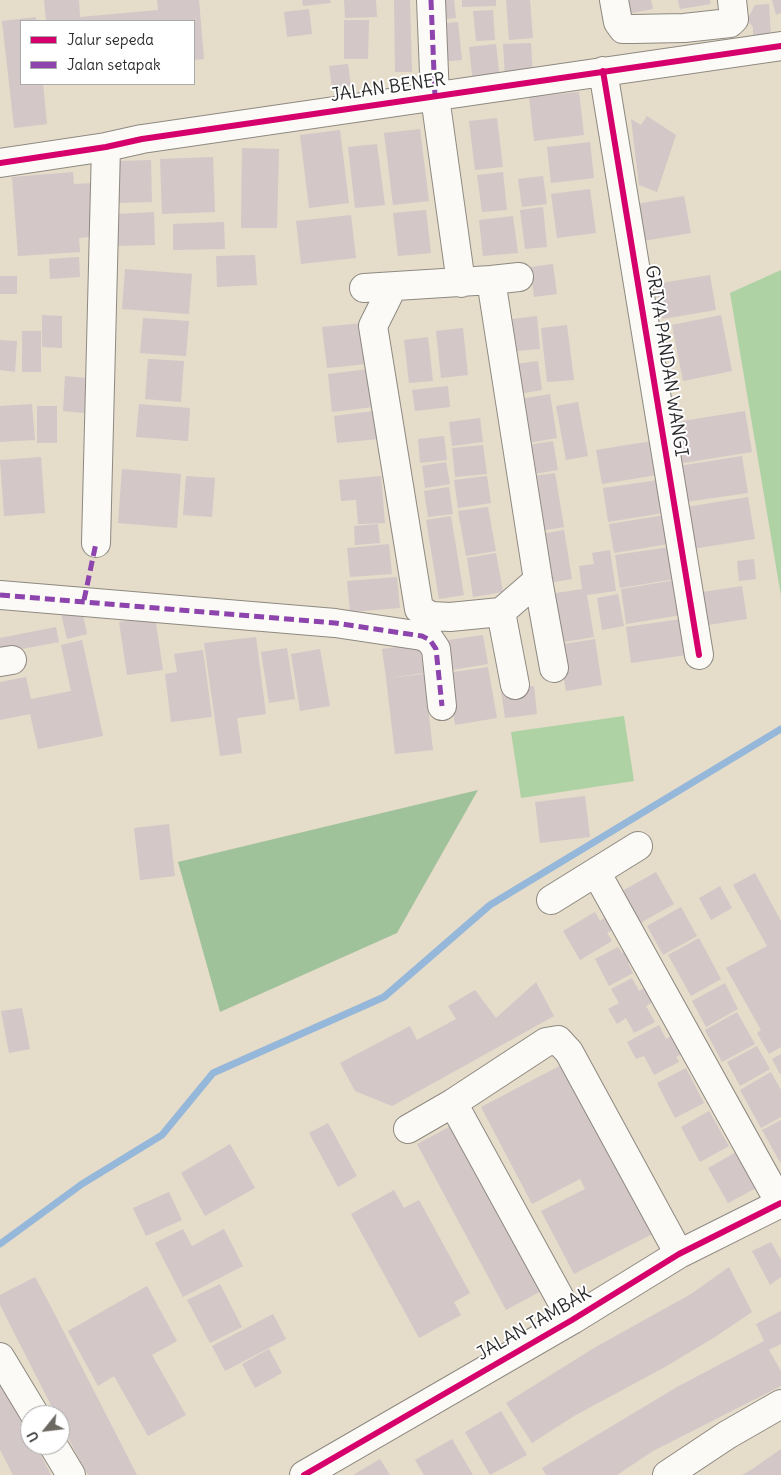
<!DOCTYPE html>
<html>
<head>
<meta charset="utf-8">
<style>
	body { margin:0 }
	#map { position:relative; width:781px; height:1475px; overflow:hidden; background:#e5dcca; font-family:Delius,sans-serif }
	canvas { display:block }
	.legend { position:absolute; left:20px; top:20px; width:175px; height:65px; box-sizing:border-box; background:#fff; border:1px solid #aaa; margin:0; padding:6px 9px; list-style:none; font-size:15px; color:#2b2b2b }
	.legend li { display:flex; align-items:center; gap:10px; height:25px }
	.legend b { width:25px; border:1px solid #aaa }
	.north { position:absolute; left:20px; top:1405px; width:50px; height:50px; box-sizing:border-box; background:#fff; border:1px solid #aaa; border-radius:50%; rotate:241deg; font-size:14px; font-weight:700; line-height:20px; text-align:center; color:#2b2b2b }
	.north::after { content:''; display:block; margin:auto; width:18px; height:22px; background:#6c6963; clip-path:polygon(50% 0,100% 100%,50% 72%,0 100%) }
</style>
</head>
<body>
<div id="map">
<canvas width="781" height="1475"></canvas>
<ul class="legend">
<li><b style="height:6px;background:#d6006c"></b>Jalur sepeda</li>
<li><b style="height:6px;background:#8e44ad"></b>Jalan setapak</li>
</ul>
<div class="north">U</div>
</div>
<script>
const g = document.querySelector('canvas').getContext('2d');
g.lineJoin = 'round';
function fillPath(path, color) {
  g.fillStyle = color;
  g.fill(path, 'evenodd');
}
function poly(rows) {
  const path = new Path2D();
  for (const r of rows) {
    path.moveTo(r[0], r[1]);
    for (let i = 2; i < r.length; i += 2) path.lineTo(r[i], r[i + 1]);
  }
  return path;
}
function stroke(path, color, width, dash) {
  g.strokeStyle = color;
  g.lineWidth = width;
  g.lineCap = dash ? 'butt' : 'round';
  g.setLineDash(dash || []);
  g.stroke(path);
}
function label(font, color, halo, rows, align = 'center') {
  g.font = font + ' Delius,sans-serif';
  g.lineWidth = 4;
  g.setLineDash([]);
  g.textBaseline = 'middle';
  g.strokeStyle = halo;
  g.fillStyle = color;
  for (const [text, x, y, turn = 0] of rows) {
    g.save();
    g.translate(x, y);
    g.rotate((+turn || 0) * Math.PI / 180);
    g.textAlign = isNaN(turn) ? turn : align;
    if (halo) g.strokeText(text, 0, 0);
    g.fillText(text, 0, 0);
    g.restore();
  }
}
const green = poly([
	[781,270,781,596,730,293],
	[624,716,634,781,521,798,511,732]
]);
const forest = poly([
	[478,790,397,933,220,1012,178,862]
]);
const stream = poly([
	[0,1244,82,1184,162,1135,213,1073,384,997,490,905,781,729]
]);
const building = poly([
	[44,0,79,0,80,17,158,10,157,0,199,0,204,59,194,60,194,21,46,21],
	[302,0,330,0,331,3,303,6],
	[344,0,376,0,377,17,345,18],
	[394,0,410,0,412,72,395,72],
	[444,0,454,0,456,18,446,19],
	[462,0,496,0,496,6,462,7],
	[506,0,530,0,533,38,509,40],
	[620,0,651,0,653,9,622,15],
	[678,0,710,0,711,4,680,9],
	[772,0,781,0,781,13,776,15],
	[769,4,771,38,753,38,753,27,747,20,755,5],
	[309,9,312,34,287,37,284,12],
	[493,10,495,40,476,41,473,11],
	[36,17,36,21,21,21,21,84,43,84,47,124,14,128,2,21],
	[344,20,369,20,368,59,344,59],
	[458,22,462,60,440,62,436,24],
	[531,43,533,76,505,78,503,44],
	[496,44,500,80,473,83,469,47],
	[348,64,351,86,332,88,329,66],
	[579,92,584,135,534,141,529,97],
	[647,116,676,135,657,192,639,185,631,119,641,125],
	[497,118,503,167,475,170,469,121],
	[420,129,429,201,393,205,384,133],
	[340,130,349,203,309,208,300,135],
	[590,142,594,178,551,183,547,147],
	[377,144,385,205,355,208,348,147],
	[242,148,279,149,277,228,241,228],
	[213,157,215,212,162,214,160,159],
	[151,160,152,202,117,203,116,161],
	[73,172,74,184,94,183,98,236,79,238,80,252,18,256,12,177],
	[503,172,507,210,482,212,477,175],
	[543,176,547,204,522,207,518,179],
	[590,189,596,233,557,238,551,194],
	[684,196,691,233,643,241,636,204],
	[543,207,547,247,525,249,520,210],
	[426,210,431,253,398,256,393,213],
	[154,212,155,245,115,246,114,214],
	[351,215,356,258,301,264,296,221],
	[513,216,518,253,483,256,479,220],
	[224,222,225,249,173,250,173,224],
	[255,255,257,285,217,287,216,256],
	[79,257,80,277,50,279,49,259],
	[553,264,557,294,534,297,530,267],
	[125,269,192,274,189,314,122,309],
	[710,275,716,310,662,319,655,284],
	[0,276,17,276,17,294,0,294],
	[42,315,62,316,62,348,42,347],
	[721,315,732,371,683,381,672,325],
	[537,316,540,349,516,351,512,319],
	[143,318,189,321,186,356,140,353],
	[363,323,367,364,327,368,322,327],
	[567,325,574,380,547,382,541,328],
	[463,328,468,375,441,378,436,331],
	[22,331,41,331,41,372,22,372],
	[428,337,433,381,409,383,404,340],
	[0,340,17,341,15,372,0,370],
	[148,359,184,361,181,402,145,399],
	[538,361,542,390,513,395,508,365],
	[369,369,373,407,332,412,328,374],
	[65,376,87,378,84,413,63,411],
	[448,386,450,407,415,411,412,390],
	[550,394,557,438,528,443,520,399],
	[578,402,588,456,566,460,556,406],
	[32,404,35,440,0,442,0,406],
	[139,404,190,408,188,441,136,437],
	[37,406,57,406,57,443,37,443],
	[374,411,378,439,337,443,334,416],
	[745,411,752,452,677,464,670,423],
	[480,418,483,442,452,446,449,422],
	[444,436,447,460,420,463,418,439],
	[553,441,558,470,528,475,523,446],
	[652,441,657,475,602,484,596,450],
	[483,445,487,474,455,477,452,448],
	[742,456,748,493,685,502,679,466],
	[41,457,45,513,4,516,0,460],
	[446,462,450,484,425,488,422,466],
	[122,469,181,474,177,528,118,523],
	[555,473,564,527,535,532,526,477],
	[186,476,215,478,212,517,183,515],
	[381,476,385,523,358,524,356,500,341,501,339,480],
	[487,476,491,503,458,508,454,480],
	[658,480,663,513,608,522,603,488],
	[449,487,453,514,428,517,424,491],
	[748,497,755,539,692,549,686,507],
	[488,507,496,551,466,556,458,511],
	[665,515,669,544,614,553,609,524],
	[451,516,464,595,439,599,426,520],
	[378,524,380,543,355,545,354,526],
	[564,530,572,579,543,584,535,535],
	[389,544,392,574,350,577,347,548],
	[670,547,675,579,620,588,615,555],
	[610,550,616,591,587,595,594,637,558,643,550,594,582,589,579,566,594,564,592,553],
	[496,553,503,592,473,597,467,558],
	[754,559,756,579,739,581,737,561],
	[397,577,400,608,350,612,347,581],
	[676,580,681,615,626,624,621,589],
	[742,586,747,619,708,625,703,592],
	[618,594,624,626,602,630,597,598],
	[82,610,87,634,67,639,61,614],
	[155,617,163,670,127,675,119,622],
	[681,619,687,655,631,663,626,627],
	[56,627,59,642,0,653,0,638],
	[483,635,488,664,446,671,441,641],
	[256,637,266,714,237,718,242,753,220,756,204,643],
	[595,639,602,685,566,691,558,645],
	[82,640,103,736,38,749,30,714,0,720,0,682,26,677,31,699,71,691,61,645],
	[420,644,424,673,386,678,382,649],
	[287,648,295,699,269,703,261,652],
	[320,649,330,706,300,711,291,654],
	[203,650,212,717,171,722,165,674,177,672,174,654],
	[488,667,497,718,455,725,447,673],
	[424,674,433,750,395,754,386,678],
	[534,686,537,714,505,718,501,690],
	[585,796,590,837,540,843,535,802],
	[169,824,175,876,140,880,134,828],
	[656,872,674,904,635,926,617,894],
	[755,873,781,921,781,1047,769,1054,757,1033,761,1030,726,968,767,946,733,885],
	[720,886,732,908,711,920,699,898],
	[681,907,697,936,663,955,647,926],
	[595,912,600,921,607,916,614,929,607,933,612,941,580,960,563,931],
	[699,938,721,979,691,996,668,955],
	[618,947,622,953,627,950,632,961,628,963,633,973,609,986,595,959],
	[632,978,639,991,648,986,656,1000,646,1006,655,1022,634,1033,626,1018,617,1024,608,1009,619,1003,611,989],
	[536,982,554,1016,392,1106,355,1091,340,1063,410,1026,417,1040,456,1019,448,1006,475,990,496,1018],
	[725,983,738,1009,706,1027,692,1001],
	[22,1008,30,1049,9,1053,1,1011],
	[737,1012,755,1044,722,1062,705,1030],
	[659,1025,666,1039,675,1034,685,1052,676,1057,679,1062,654,1075,644,1056,636,1059,627,1042],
	[757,1046,770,1069,740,1086,727,1062],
	[781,1054,781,1073,780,1074,772,1059],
	[571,1060,660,1230,574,1274,541,1211,585,1189,580,1179,532,1204,481,1107],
	[686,1068,704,1103,675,1118,657,1083],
	[771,1072,781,1090,781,1117,761,1128,740,1090],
	[709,1111,729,1146,700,1162,681,1127],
	[781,1120,781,1164,762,1130],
	[328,1123,357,1176,338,1187,309,1133],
	[453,1125,543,1290,506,1310,417,1144],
	[230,1144,255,1188,205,1216,181,1173],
	[738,1151,758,1187,728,1203,708,1168],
	[394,1190,404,1208,419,1200,470,1293,454,1302,461,1315,419,1338,351,1214],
	[169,1192,182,1220,146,1236,133,1208],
	[183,1229,192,1246,224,1229,243,1266,183,1297,155,1243],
	[771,1242,781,1260,781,1277,770,1285,752,1251],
	[729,1267,752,1312,715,1337,665,1367,574,1416,532,1443,506,1403,594,1348,691,1294],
	[35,1277,50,1305,137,1475,88,1475,77,1455,60,1422,60,1415,56,1415,0,1305,0,1295],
	[220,1284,242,1327,210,1343,187,1300],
	[147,1286,177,1341,152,1355,186,1415,148,1436,114,1376,98,1386,68,1331],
	[781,1311,781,1344,769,1350,781,1371,781,1386,653,1451,617,1475,546,1475,542,1468,677,1387,764,1341,756,1324],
	[273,1314,286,1339,225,1371,212,1346],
	[269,1349,282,1373,255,1388,242,1364],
	[0,1374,30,1433,30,1445,36,1445,51,1475,13,1475,0,1450],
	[501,1411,527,1455,490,1475,465,1432],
	[452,1439,473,1475,424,1475,415,1460],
	[781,1449,781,1475,742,1475,751,1470],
	[380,1459,390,1475,353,1475]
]);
const minor = poly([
	[431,0,435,97,461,283],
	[614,0,618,22,623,29,633,29,684,28,730,23,734,19,732,0],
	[603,71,699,655],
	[0,163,106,147,142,139,781,46],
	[491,280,538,580,554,668],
	[364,288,491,280,519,277],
	[392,288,373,326,419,609,431,616,450,617,501,612,538,580],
	[96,543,106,147],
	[0,595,335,623,422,636,430,640,436,649,442,706],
	[501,612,515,685],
	[0,662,12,660],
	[596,872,781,1205],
	[551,900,638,846],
	[453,1103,546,1042,558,1040,569,1052,679,1254],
	[408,1129,453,1103,572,1320],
	[0,1357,35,1415],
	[53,1445,71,1475],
	[304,1475,572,1320,679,1254,781,1203],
	[667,1475,727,1435,781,1404]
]);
const quiet = poly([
	[431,0,435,97],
	[0,595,335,623,422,636,430,640,436,649,442,706],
	[84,600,96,543]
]);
const cycleway = poly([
	[603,71,699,655],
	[0,163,106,147,142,139,781,46],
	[304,1475,572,1320,679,1254,781,1203]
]);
const streetNames = [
	["JALAN BENER",388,88,-8],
	["GRIYA PANDAN WANGI",666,361,81],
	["JALAN TAMBAK",534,1324,-30]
];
fillPath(green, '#aed2a4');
fillPath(forest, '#a0c29a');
stroke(stream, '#95b7d9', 7);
fillPath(building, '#d3c7c8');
stroke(minor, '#8e8980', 30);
stroke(minor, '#fbfaf7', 28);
stroke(quiet, '#8e44ad', 5, [10, 5]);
stroke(cycleway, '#d6006c', 6);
label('18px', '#2b2b2b', '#fff', streetNames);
</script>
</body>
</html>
